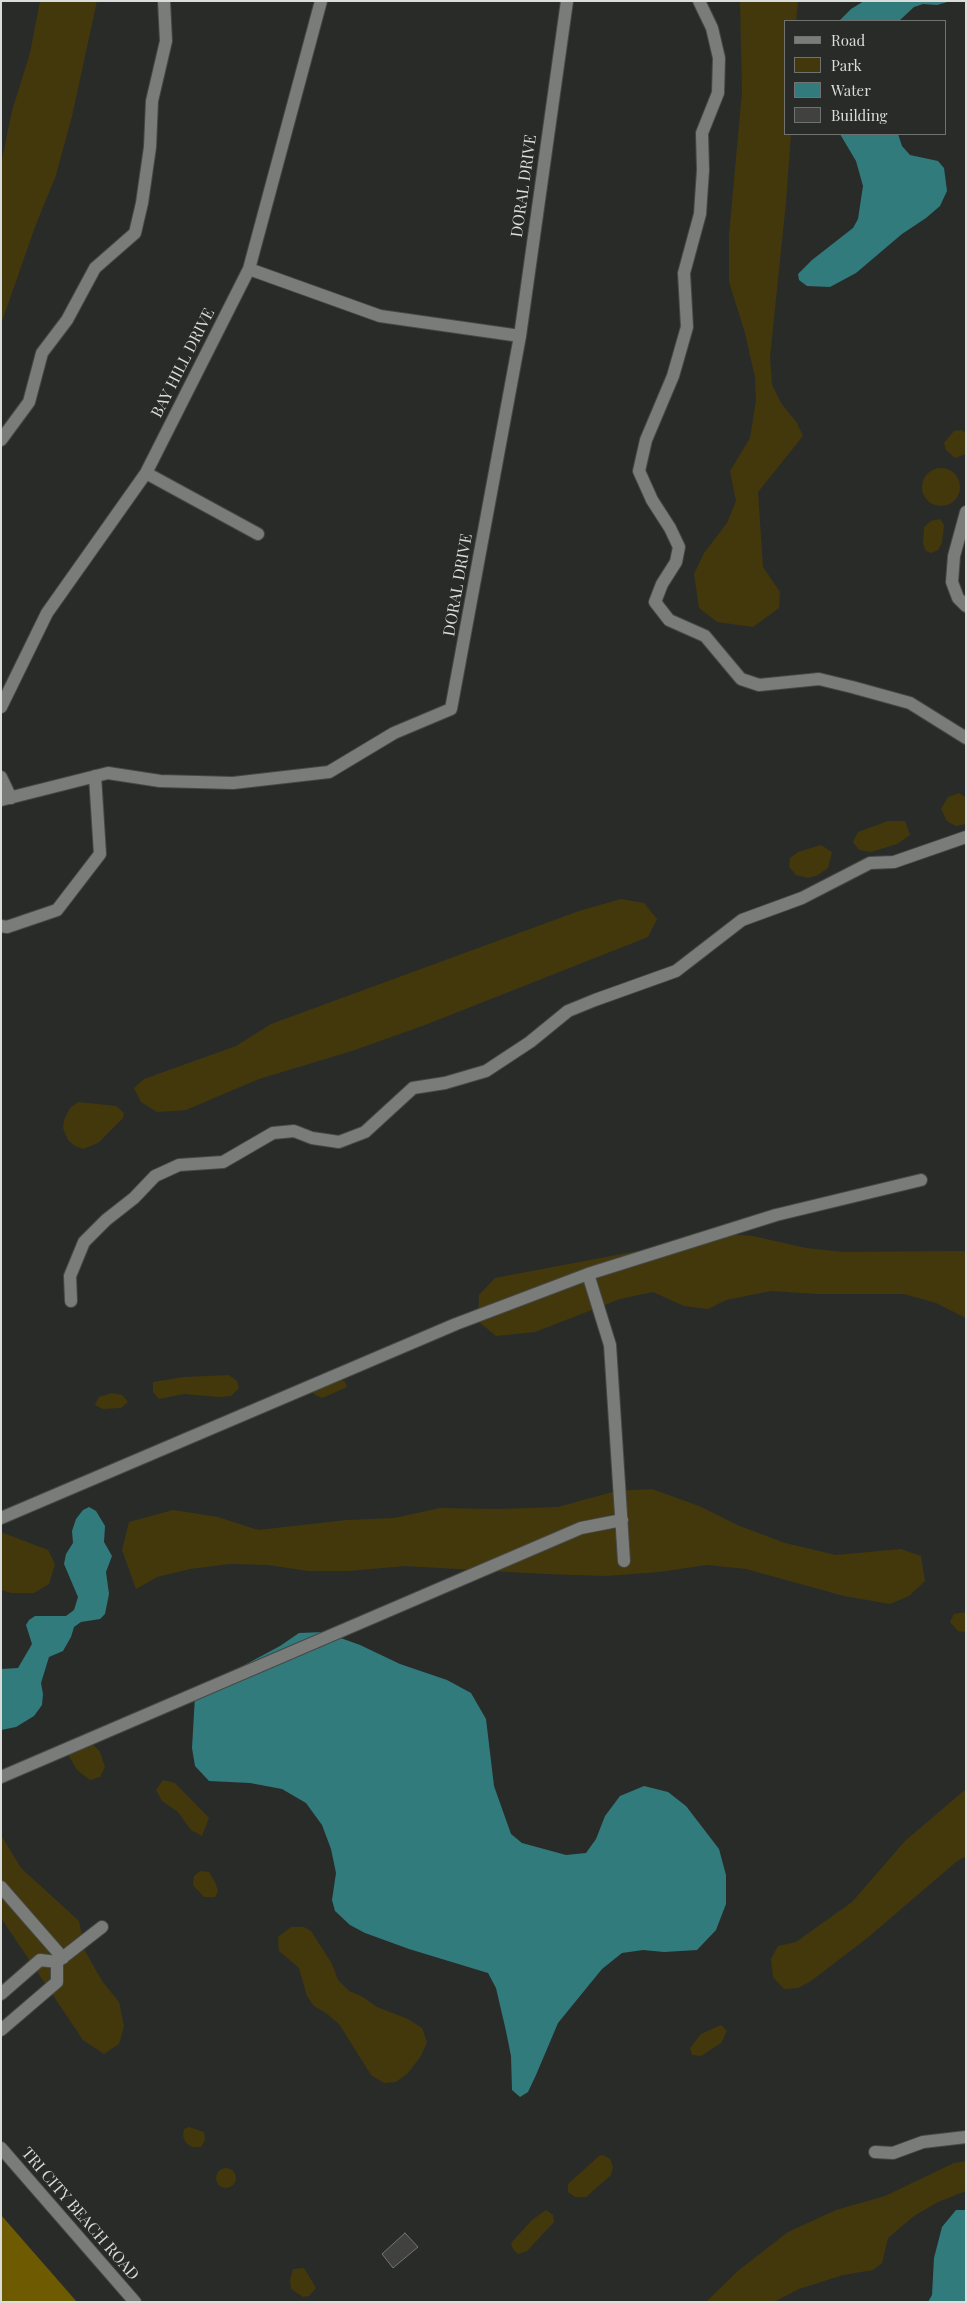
<!DOCTYPE html>
<html>
<head>
<meta charset="utf-8">
<style>
	body { margin:0 }
	#map { position:relative; width:967px; height:2303px; overflow:hidden; background:#292b29; font-family:"Playfair Display",serif }
	canvas { display:block }
	.frame { position:absolute; inset:0; border:2px solid #dbdddb; pointer-events:none }
	.legend { position:absolute; left:784px; top:20px; width:162px; height:115px; box-sizing:border-box; background:#292b29; border:1px solid #707270; margin:0; padding:6px 9px; list-style:none; font-size:15px; color:#dbdddb }
	.legend li { display:flex; align-items:center; gap:10px; height:25px }
	.legend b { width:25px; border:1px solid #707270 }
</style>
</head>
<body>
<div id="map">
<canvas width="967" height="2303"></canvas>
<div class="frame"></div>
<ul class="legend">
<li><b style="height:6px;background:#797c79"></b>Road</li>
<li><b style="height:14px;background:#43380c"></b>Park</li>
<li><b style="height:14px;background:#317b7d"></b>Water</li>
<li><b style="height:14px;background:#41423f"></b>Building</li>
</ul>
</div>
<script>
const g = document.querySelector('canvas').getContext('2d');
g.lineJoin = 'round';
function fillPath(path, color) {
  g.fillStyle = color;
  g.fill(path, 'evenodd');
}
function poly(rows) {
  const path = new Path2D();
  for (const r of rows) {
    if (r.length === 3) {
      path.moveTo(r[0] + r[2], r[1]);
      path.arc(r[0], r[1], r[2], 0, 2 * Math.PI);
      continue;
    }
    path.moveTo(r[0], r[1]);
    for (let i = 2; i < r.length; i += 2) path.lineTo(r[i], r[i + 1]);
  }
  return path;
}
function stroke(path, color, width, dash) {
  g.strokeStyle = color;
  g.lineWidth = width;
  g.lineCap = dash ? 'butt' : 'round';
  g.setLineDash(dash || []);
  g.stroke(path);
}
function label(font, color, halo, rows, align = 'center') {
  g.font = font + ' "Playfair Display",serif';
  g.lineWidth = 4;
  g.setLineDash([]);
  g.textBaseline = 'middle';
  g.strokeStyle = halo;
  g.fillStyle = color;
  for (const [text, x, y, turn = 0] of rows) {
    g.save();
    g.translate(x, y);
    g.rotate((+turn || 0) * Math.PI / 180);
    g.textAlign = isNaN(turn) ? turn : align;
    if (halo) g.strokeText(text, 0, 0);
    g.fillText(text, 0, 0);
    g.restore();
  }
}
const green = poly([
	[40,1,97,1,72,116,56,175,35,227,1,324,1,164,12,111,30,53],
	[740,1,798,1,796,21,786,21,786,134,791,134,786,202,770,357,772,385,781,403,797,423,803,436,758,492,763,567,780,592,779,608,753,627,717,622,699,608,694,574,704,553,727,523,736,501,730,471,750,438,756,400,755,377,745,333,729,282,729,235,742,92],
	[962,430,966,433,966,454,955,458,946,450,944,443,954,431],
	[941,487,19],
	[940,519,944,525,942,543,938,550,931,553,926,551,923,544,924,527,931,521],
	[959,793,966,798,966,824,956,826,947,821,941,809,948,797],
	[888,821,905,821,910,835,897,844,871,852,859,850,853,842,858,832],
	[821,845,832,852,828,868,818,875,808,878,796,875,789,867,790,858,798,852],
	[621,899,644,903,657,919,648,937,425,1025,352,1051,259,1079,186,1110,157,1112,141,1102,134,1088,144,1079,236,1046,271,1024,579,911],
	[78,1102,116,1106,124,1113,123,1118,98,1143,83,1149,75,1146,68,1140,63,1128,64,1120,70,1108],
	[727,1234,753,1236,806,1248,843,1252,966,1251,966,1318,936,1303,904,1294,817,1294,771,1291,726,1300,708,1309,684,1306,653,1292,620,1299,535,1332,496,1336,478,1321,479,1295,495,1278],
	[229,1375,237,1381,239,1388,231,1396,219,1397,184,1394,159,1399,153,1392,153,1382,184,1377],
	[339,1378,345,1382,347,1387,322,1398,314,1394,312,1386],
	[112,1393,122,1395,128,1402,121,1408,103,1409,95,1405,99,1397],
	[652,1489,699,1506,737,1525,785,1543,836,1555,901,1549,921,1556,925,1581,909,1596,890,1604,844,1596,746,1569,707,1565,659,1572,606,1576,545,1574,405,1566,349,1571,308,1571,268,1565,230,1564,190,1569,157,1577,136,1589,122,1550,129,1522,173,1510,218,1517,258,1530,347,1520,394,1518,440,1508,498,1509,558,1507,616,1491],
	[1,1532,48,1550,55,1564,49,1584,34,1593,11,1593,1,1590],
	[966,1612,966,1632,958,1631,950,1622,954,1614],
	[77,1737,89,1740,100,1752,105,1767,100,1777,90,1780,77,1770,69,1756,66,1744],
	[163,1780,175,1783,209,1818,202,1836,191,1830,178,1812,162,1801,156,1790],
	[966,1789,966,1856,956,1862,866,1939,811,1981,798,1988,784,1989,773,1977,771,1959,778,1946,796,1942,852,1902,905,1841],
	[1,1835,21,1868,79,1921,85,1951,102,1981,119,2002,124,2026,119,2044,104,2054,83,2040,1,1918],
	[200,1871,209,1872,215,1882,218,1891,215,1897,204,1897,193,1885,194,1876],
	[291,1927,304,1927,311,1931,332,1964,338,1980,349,1991,363,1997,377,2007,408,2019,422,2028,427,2042,421,2056,408,2073,396,2082,384,2083,371,2075,339,2024,326,2013,314,2006,307,1996,299,1968,279,1951,278,1937],
	[721,2025,727,2031,721,2043,701,2056,692,2055,690,2048,701,2034],
	[189,2127,204,2132,205,2140,201,2147,192,2147,186,2143,183,2136,184,2129],
	[603,2155,610,2159,613,2167,611,2175,586,2197,575,2197,568,2192,568,2184,599,2156],
	[966,2161,966,2191,938,2202,914,2216,888,2238,882,2263,873,2270,843,2275,799,2289,774,2302,706,2302,739,2270,788,2232,836,2210,885,2196,954,2163],
	[226,2178,10],
	[546,2210,553,2215,554,2222,527,2251,518,2254,513,2249,511,2243,532,2220],
	[304,2268,316,2288,309,2296,303,2297,291,2289,290,2279,293,2269]
]);
const forest = poly([
	[1,2215,77,2302,1,2302]
]);
const water = poly([
	[864,1,951,1,937,5,923,4,914,7,899,21,839,21,851,9],
	[840,134,898,134,902,146,910,155,938,161,944,168,947,191,940,206,926,218,902,234,856,273,830,287,807,286,799,280,798,274,812,260,853,228,858,219,863,186,856,161],
	[89,1507,96,1511,105,1526,104,1542,112,1556,106,1572,109,1594,105,1614,100,1619,81,1622,74,1627,71,1637,63,1651,49,1657,41,1683,43,1694,42,1705,34,1716,16,1727,1,1730,1,1669,18,1668,32,1644,26,1625,29,1620,35,1616,66,1616,74,1610,78,1597,64,1564,66,1554,73,1543,72,1531,76,1519,83,1510],
	[324,1632,360,1645,400,1664,447,1680,471,1693,486,1719,494,1786,511,1834,522,1843,566,1855,586,1853,596,1839,605,1816,620,1796,644,1786,668,1792,686,1806,719,1849,726,1875,726,1904,716,1930,697,1950,664,1952,643,1950,622,1953,602,1969,558,2023,536,2075,528,2092,520,2097,512,2090,511,2056,506,2031,496,1988,488,1973,409,1949,365,1933,350,1925,335,1911,332,1900,336,1873,331,1849,322,1825,306,1803,282,1789,250,1783,209,1781,195,1766,192,1748,195,1696,211,1683,280,1646,299,1633],
	[956,2210,966,2210,966,2302,928,2302,932,2295,934,2258,942,2227]
]);
const building = poly([
	[405,2233,418,2247,393,2268,382,2254,405,2233]
]);
const minor = poly([
	[699,1,712,28,719,58,718,93,702,133,703,170,700,214,684,273,687,327,673,376,646,440,639,471,652,500,670,528,679,547,676,562,662,584,655,602,669,620,705,636,741,679,759,685,819,679,852,687,910,703,966,738],
	[249,269,380,316,520,336],
	[1,440,29,402,42,353,67,320,95,268,135,233,142,203,150,147,152,101,166,41,164,1],
	[146,473,258,534],
	[966,512,954,556,952,582,958,598,966,606],
	[1,707,47,613,146,473,249,269,321,1],
	[1,777,11,798],
	[1,800,108,773,160,781,233,783,329,772,394,733,451,709,520,336,567,1],
	[1,926,7,927,57,910,100,854,95,776],
	[588,1274,610,1345,624,1561],
	[71,1301,70,1276,84,1242,106,1220,134,1198,155,1176,179,1165,223,1162,273,1133,294,1131,312,1138,339,1142,365,1132,413,1088,445,1083,486,1071,530,1042,568,1011,595,1000,676,971,742,920,802,898,870,863,894,862,966,837],
	[1,1518,456,1324,588,1274,776,1215,921,1180],
	[1,1777,581,1528,622,1520],
	[1,1887,63,1958],
	[1,1994,40,1960,57,1962,102,1927],
	[1,2030,57,1982,57,1962],
	[1,2148,135,2302],
	[875,2152,893,2153,923,2142,966,2137]
]);
const streetNames = [
	["DORAL DRIVE",524,186,-82],
	["BAY HILL DRIVE",183,363,-63],
	["DORAL DRIVE",458,585,-80],
	["TRI CITY BEACH ROAD",80,2214,49]
];
fillPath(green, '#43380c');
fillPath(forest, '#6e5a00');
fillPath(water, '#317b7d');
fillPath(building, '#41423f');
stroke(building, '#757572', 1);
stroke(minor, '#464846', 14);
stroke(minor, '#797c79', 12);
label('16px', '#dbdddb', '#292b29', streetNames);
</script>
</body>
</html>
